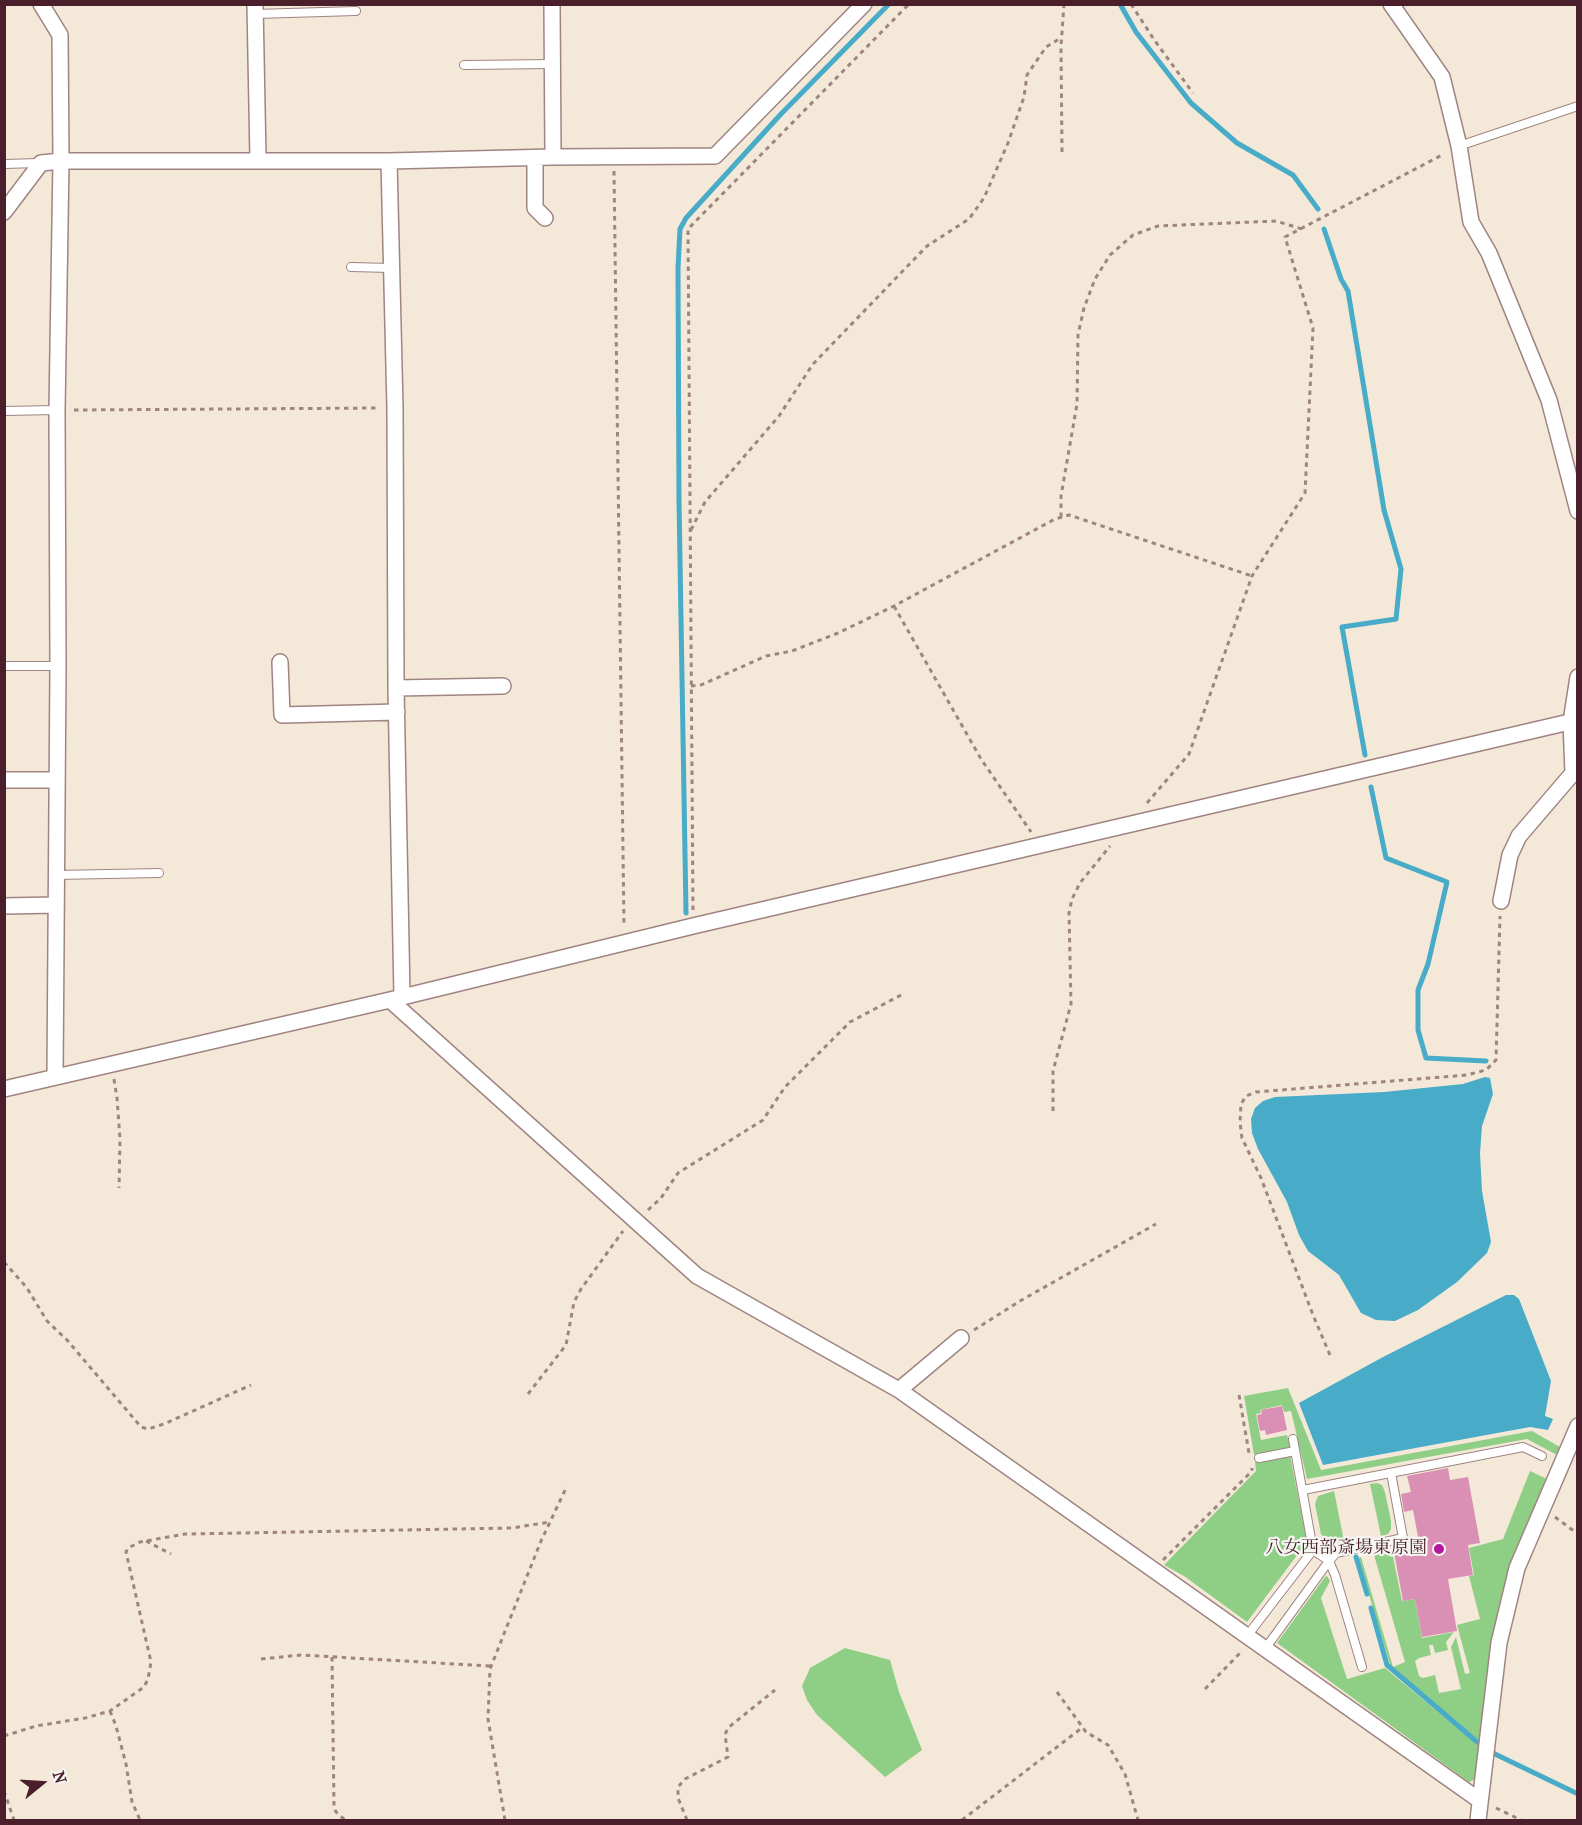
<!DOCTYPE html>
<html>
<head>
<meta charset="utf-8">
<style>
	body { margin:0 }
	#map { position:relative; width:1582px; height:1825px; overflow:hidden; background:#f4e9d8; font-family:"IM FELL French Canon",serif }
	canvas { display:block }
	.frame { position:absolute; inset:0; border:6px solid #4a1f2b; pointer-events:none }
	.north { position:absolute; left:12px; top:1753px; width:60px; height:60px; -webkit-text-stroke:4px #f6f6f2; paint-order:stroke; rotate:72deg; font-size:16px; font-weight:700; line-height:24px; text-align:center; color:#4a1f2b }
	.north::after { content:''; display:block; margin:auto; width:21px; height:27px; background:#4a1f2b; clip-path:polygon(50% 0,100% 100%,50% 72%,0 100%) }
</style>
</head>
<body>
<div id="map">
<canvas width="1582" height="1825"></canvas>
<div class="frame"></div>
<div class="north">N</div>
</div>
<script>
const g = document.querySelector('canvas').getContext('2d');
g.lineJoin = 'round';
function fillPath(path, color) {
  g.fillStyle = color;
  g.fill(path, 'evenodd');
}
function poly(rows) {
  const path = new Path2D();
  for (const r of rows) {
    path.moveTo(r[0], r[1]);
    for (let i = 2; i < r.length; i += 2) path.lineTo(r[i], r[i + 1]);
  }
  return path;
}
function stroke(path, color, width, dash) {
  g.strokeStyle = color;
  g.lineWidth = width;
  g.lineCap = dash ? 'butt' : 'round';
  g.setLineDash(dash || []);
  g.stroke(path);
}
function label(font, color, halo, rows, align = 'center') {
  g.font = font + ' "IM FELL French Canon","Noto Serif JP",serif';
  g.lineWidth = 4.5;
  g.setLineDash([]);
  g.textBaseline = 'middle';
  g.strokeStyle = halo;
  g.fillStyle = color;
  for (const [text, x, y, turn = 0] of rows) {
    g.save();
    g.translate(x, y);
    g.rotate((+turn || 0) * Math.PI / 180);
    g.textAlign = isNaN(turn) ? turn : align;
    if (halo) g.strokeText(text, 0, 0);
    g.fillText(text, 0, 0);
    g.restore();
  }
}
const green = poly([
	[1288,1388,1321,1470,1532,1431,1560,1447,1557,1455,1527,1439,1307,1479,1291,1411,1284,1412,1282,1405,1260,1410,1261,1413,1256,1414,1261,1440,1287,1435,1290,1448,1254,1455,1244,1396],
	[1290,1455,1307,1542,1247,1622,1184,1576,1164,1565,1256,1471,1255,1462],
	[1530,1471,1547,1479,1512,1564,1500,1604,1486,1687,1480,1741,1391,1668,1358,1558,1361,1557,1393,1667,1405,1662,1374,1555,1392,1552,1402,1601,1415,1599,1422,1638,1454,1632,1446,1642,1448,1650,1435,1653,1433,1645,1429,1645,1431,1655,1419,1658,1415,1661,1419,1676,1423,1678,1435,1675,1439,1693,1461,1689,1451,1647,1456,1637,1465,1674,1470,1673,1457,1625,1480,1619,1469,1576,1474,1575,1469,1548,1503,1539],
	[1377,1483,1382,1485,1385,1492,1391,1521,1391,1529,1388,1534,1381,1536,1370,1484],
	[1334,1491,1344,1541,1336,1543,1327,1541,1321,1534,1315,1504,1318,1496],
	[1327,1576,1330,1581,1321,1598,1347,1679,1385,1668,1479,1746,1476,1779,1469,1782,1277,1643,1325,1577],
	[845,1648,890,1660,899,1692,922,1750,885,1777,817,1715,807,1700,802,1686,810,1668]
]);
const water = poly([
	[1485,1077,1490,1078,1493,1094,1482,1126,1480,1153,1482,1191,1491,1242,1487,1253,1457,1282,1418,1310,1395,1321,1376,1320,1361,1313,1339,1275,1308,1251,1299,1235,1287,1202,1258,1149,1252,1133,1251,1119,1255,1108,1263,1101,1275,1097,1384,1092,1463,1084],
	[1506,1295,1514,1295,1519,1299,1551,1381,1545,1416,1553,1419,1548,1430,1530,1427,1323,1465,1299,1403,1383,1357]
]);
const stream = poly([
	[1120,4,1136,32,1191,103,1237,143,1293,175,1318,209],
	[1324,229,1341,279,1348,291,1384,510,1401,569,1396,619,1342,627,1365,755],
	[1371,787,1386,858,1447,882,1428,964,1418,990,1418,1030,1426,1058,1486,1061],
	[686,913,679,501,678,268,680,229,686,218,781,114,889,4],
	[1356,1557,1367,1594],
	[1371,1608,1387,1665,1476,1741,1495,1754,1578,1794]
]);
const building = poly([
	[1282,1406,1287,1430,1266,1435,1265,1430,1260,1431,1257,1415,1262,1414,1261,1410],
	[1448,1468,1450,1480,1468,1477,1480,1543,1468,1545,1473,1575,1448,1579,1457,1631,1422,1637,1415,1599,1403,1601,1394,1552,1420,1547,1413,1510,1404,1512,1401,1494,1411,1492,1407,1476]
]);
const path = poly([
	[1131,4,1155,41,1193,93],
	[1062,152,1061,46,1064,4],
	[614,171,624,926],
	[74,410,379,408],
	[1061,517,1061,496,1077,404,1078,335,1084,308,1095,279,1110,255,1133,235,1158,226,1276,221,1302,229],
	[691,530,705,502,779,416,813,364,927,246,969,219,984,198,1008,143,1024,97,1027,75,1046,47,1061,38],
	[894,606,981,759,1031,832],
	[691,686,701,685,766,656,792,651,838,633,894,606,1055,519,1069,515,1252,576],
	[1147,803,1189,754,1252,576,1305,493,1313,328,1285,237,1444,154],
	[693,910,688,229,909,4],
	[114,1079,117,1098,120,1139,119,1188],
	[1053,1111,1053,1071,1071,1004,1069,913,1072,899,1080,883,1110,846],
	[648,1210,661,1198,678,1173,763,1120,785,1087,850,1022,903,994],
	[4,1262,27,1288,47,1321,67,1340,141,1427,148,1429,164,1424,251,1385],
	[974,1330,1020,1301,1156,1224],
	[1330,1355,1313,1315,1261,1178,1242,1138,1240,1122,1241,1104,1246,1096,1256,1092,1467,1075,1486,1070,1496,1060,1500,916],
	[528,1394,566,1345,574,1302,581,1289,623,1231],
	[1239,1395,1249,1453],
	[1555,1517,1578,1534],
	[146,1541,171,1554],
	[1163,1560,1252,1471,1252,1468],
	[332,1657,334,1807,336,1812,345,1820],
	[261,1659,301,1655,490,1666],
	[1205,1689,1242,1651],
	[1057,1692,1086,1732,1108,1745,1125,1774,1138,1820],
	[110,1711,116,1726,126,1764,132,1802,140,1820],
	[4,1736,36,1726,85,1718,110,1711,144,1687,148,1679,151,1662,126,1552,128,1548,140,1542,185,1534,512,1528,550,1522],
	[4,1791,14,1820],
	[1496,1808,1521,1820],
	[505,1820,488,1719,490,1669,541,1541,567,1486],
	[687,1820,678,1798,678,1787,685,1779,728,1757,725,1734,729,1727,775,1690],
	[962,1820,1083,1727]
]);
const service = poly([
	[255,14,356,11],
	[464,65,553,64],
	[1459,146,1578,106],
	[4,164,39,163],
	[351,267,391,268],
	[4,411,57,410],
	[4,666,58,666],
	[56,875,159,873],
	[1293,1439,1313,1550],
	[1259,1458,1295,1451],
	[1303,1490,1523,1447,1542,1456],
	[1247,1636,1313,1550,1329,1561,1265,1649],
	[1362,1667,1335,1575,1329,1561,1336,1553,1403,1538,1391,1473]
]);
const minor = poly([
	[41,4,60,35,61,161,57,410,58,666,55,1077],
	[255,4,258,160],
	[552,4,553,157],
	[1391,4,1442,77,1459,146,1471,222,1489,253,1549,400,1578,511],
	[535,158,535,208,545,218],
	[389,161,395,408,396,688,402,997],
	[4,212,41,163,61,161,389,161,553,157,715,156,864,4],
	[280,662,282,715,397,712],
	[396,688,503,686],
	[4,780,57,780],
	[1501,901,1510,855,1519,836,1573,773,1571,722,1578,677],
	[4,906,56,905],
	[390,1000,697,1276,899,1390,1479,1800],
	[4,1089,390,1000,693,926,1578,720],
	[899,1390,961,1338],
	[1478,1820,1499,1643,1517,1568,1578,1426]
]);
const markers = [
	[1439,1549,6,"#b5179e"]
];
const poiNames = [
	["八女西部斎場東原園",1427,1549]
];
fillPath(green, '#8fce85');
fillPath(water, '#48abc8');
stroke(stream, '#48abc8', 5);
fillPath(building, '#da90b4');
stroke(service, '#9f8482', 10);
stroke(minor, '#9f8482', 18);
stroke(path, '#9f8482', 3, [4.5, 4.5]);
stroke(service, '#fff', 8);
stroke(minor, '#fff', 15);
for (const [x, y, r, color] of markers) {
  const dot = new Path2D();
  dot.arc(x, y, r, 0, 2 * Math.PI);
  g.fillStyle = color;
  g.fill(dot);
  stroke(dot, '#f6f6f2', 2);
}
label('18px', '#4a1f2b', '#f6f6f2', poiNames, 'right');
</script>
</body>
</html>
